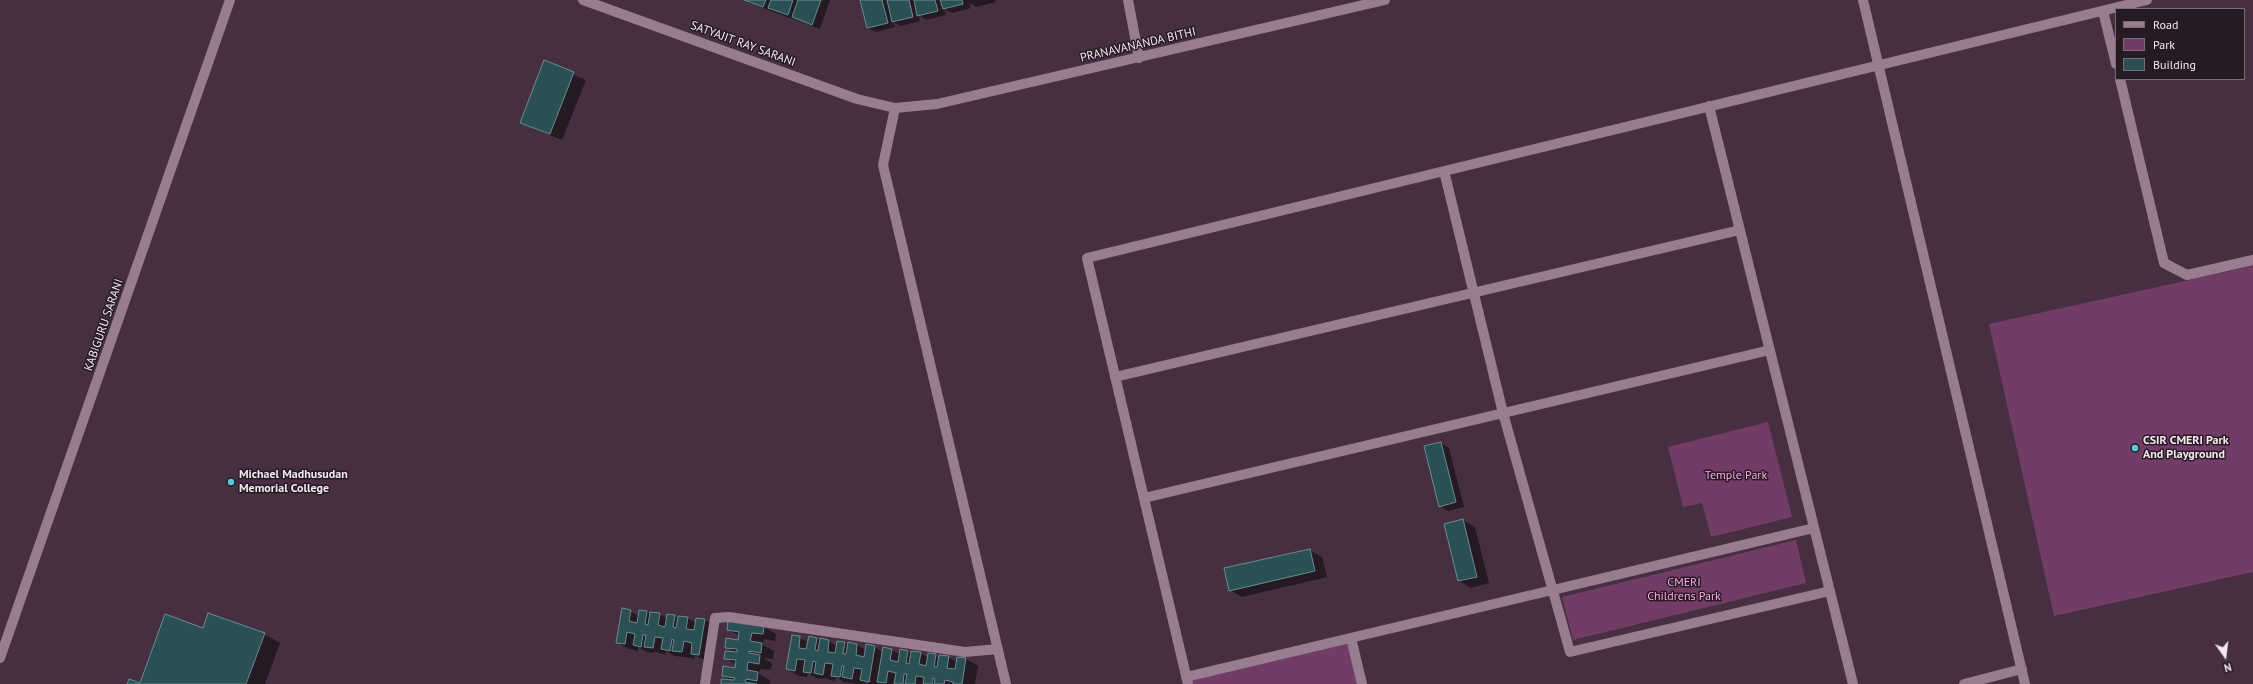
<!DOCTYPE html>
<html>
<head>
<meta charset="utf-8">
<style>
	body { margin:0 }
	#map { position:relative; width:2253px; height:684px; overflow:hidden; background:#462f40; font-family:"PT Sans",sans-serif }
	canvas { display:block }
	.legend { position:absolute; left:2115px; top:8px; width:130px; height:72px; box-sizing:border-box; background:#261b23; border:1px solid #796d75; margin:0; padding:5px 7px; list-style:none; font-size:12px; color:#f6e7f1 }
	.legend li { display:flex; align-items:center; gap:8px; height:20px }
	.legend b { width:20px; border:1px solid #796d75 }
	.north { position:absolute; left:2205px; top:636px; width:40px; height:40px; -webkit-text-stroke:3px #261b23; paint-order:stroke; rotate:166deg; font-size:11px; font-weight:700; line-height:16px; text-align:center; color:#f6e7f1 }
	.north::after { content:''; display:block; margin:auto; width:14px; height:18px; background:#f6e7f1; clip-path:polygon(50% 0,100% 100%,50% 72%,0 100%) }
</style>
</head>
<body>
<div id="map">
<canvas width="2253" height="684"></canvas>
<ul class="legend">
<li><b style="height:5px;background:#987d91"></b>Road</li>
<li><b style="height:11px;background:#733c67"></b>Park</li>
<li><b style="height:11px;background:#2a5053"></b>Building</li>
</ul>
<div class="north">N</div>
</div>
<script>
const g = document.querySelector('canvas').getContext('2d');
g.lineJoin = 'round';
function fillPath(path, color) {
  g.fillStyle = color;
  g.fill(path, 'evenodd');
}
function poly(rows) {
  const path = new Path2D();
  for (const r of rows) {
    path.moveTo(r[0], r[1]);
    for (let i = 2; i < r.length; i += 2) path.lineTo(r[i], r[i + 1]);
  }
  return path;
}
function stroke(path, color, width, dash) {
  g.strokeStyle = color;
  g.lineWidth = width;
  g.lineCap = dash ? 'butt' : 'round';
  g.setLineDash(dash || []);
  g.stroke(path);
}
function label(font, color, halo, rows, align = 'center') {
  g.font = font + ' "PT Sans",sans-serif';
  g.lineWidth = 3;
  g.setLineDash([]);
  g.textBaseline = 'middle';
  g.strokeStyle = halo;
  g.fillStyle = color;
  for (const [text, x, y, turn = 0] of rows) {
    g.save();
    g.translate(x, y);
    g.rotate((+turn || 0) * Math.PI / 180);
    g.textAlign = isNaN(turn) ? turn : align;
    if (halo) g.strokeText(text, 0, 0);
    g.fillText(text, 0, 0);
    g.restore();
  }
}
const green = poly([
	[2253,266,2253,572,2054,616,1989,324],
	[1768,422,1792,517,1711,537,1702,503,1683,507,1668,447],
	[1796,540,1806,583,1573,640,1562,597],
	[1351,638,1360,684,1188,684,1186,677]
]);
const shadow = poly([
	[741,0,830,0,820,29],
	[861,0,995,0,996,2,977,7,969,3,971,8,952,13,944,9,946,15,926,20,919,15,920,21,901,26,894,22,895,27,876,32,868,28],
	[545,62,586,80,562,140,521,123],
	[1441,443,1449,448,1464,507,1448,511,1440,506],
	[1463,520,1475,527,1489,583,1471,588,1459,581,1445,525],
	[1309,550,1322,557,1327,577,1242,597,1230,590],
	[630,611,639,616,639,611,659,614,667,619,675,616,679,619,687,618,696,623,705,620,717,627,704,660,695,655,694,659,686,657,674,656,666,651,665,655,654,651,654,653,647,652,638,647,638,651,629,649,617,642],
	[764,627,776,634,775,641,764,639,763,645,774,651,773,659,763,658,772,663,771,670,760,669,759,674,770,680,770,684,722,684,732,681,723,676,736,669,737,665,725,658,737,653,726,647,739,641,740,636,728,630],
	[203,629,264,634,280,643,265,684,128,684,140,684],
	[793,636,809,642,817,639,829,641,837,646,845,643,849,645,849,643,857,645,866,650,875,647,883,652,891,650,900,655,908,651,912,654,920,653,928,658,929,654,940,658,948,657,957,662,966,659,978,666,975,684,869,684,865,682,864,684,857,684,844,682,836,677,835,681,824,678,823,679,816,678,808,673,807,677,799,676,787,669]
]);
const building = poly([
	[744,0,766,0,763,7,744,0],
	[771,0,793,0,788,15,768,8,771,0],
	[798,0,821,0,812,25,792,17,798,0],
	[860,0,882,0,888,23,867,28,860,0],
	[887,0,909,0,913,17,892,22,887,0],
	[914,0,935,0,938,11,917,16,914,0],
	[940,0,962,0,963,4,943,9,940,0],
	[544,60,574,72,550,134,520,123,544,60],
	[1441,442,1456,502,1439,507,1424,446,1441,442],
	[1463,519,1477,577,1458,581,1444,524,1463,519],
	[1310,549,1315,571,1229,591,1224,568,1310,549],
	[622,608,631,610,629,621,637,623,639,610,647,611,645,624,648,625,650,612,660,613,658,625,665,627,667,614,675,615,673,627,676,628,678,616,688,617,686,629,694,630,696,618,705,619,699,655,691,654,692,643,684,641,682,652,672,651,674,640,672,639,670,651,661,649,663,638,655,637,653,648,644,647,646,635,643,635,641,647,633,645,635,634,627,632,625,644,616,643,622,608],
	[208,613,265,633,246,684,127,684,129,679,140,683,165,614,203,628,208,613],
	[728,621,764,626,763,634,752,633,750,641,762,643,761,653,749,651,749,653,760,655,759,664,748,662,747,670,758,672,757,681,746,679,745,682,757,684,721,684,721,679,734,680,735,678,722,676,723,666,735,668,736,660,724,659,725,651,737,652,737,649,725,648,726,638,738,640,739,632,727,630,728,621],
	[792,635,800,636,799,648,806,649,809,636,817,638,815,650,818,651,820,638,829,640,828,652,835,653,837,641,845,642,843,654,846,654,848,642,857,644,856,655,864,657,866,644,875,646,869,682,860,680,862,669,854,668,852,679,842,677,844,666,842,666,840,677,831,676,833,664,825,663,823,675,814,673,816,662,813,661,811,673,803,672,805,660,797,659,795,671,786,669,792,635],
	[883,647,892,649,890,660,898,662,900,649,908,651,906,663,909,664,911,651,921,652,919,664,926,666,928,653,936,654,934,667,937,667,939,655,949,656,947,668,955,669,957,657,966,658,962,684,953,684,953,682,945,680,944,684,934,684,935,679,933,678,932,684,923,684,924,677,916,676,915,684,905,684,907,674,904,674,903,684,894,684,896,673,888,671,886,683,877,682,883,647]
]);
const minor = poly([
	[583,0,857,99,895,108,937,104,1385,0],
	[1128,0,1139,58],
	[1863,0,2025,684],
	[2103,11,2116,64],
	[2120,79,2164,263,2187,275,2253,260],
	[1709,106,1853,684],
	[895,108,883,165,1006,684],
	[1444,171,1503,413,1570,652,1830,591],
	[1115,377,1740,230],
	[1144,498,1770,350],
	[1351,638,1362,684],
	[0,658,230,0],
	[1186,677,1814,528],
	[705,684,715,618,729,617,965,652,998,649],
	[1188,684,1087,258,2147,0],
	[1964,684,2022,669]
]);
const markers = [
	[2135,448,4,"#52ccd6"],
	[231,482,4,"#52ccd6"]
];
const streetNames = [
	["SATYAJIT RAY SARANI",743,44,20],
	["PRANAVANANDA BITHI",1138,45,-13],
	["KABIGURU SARANI",104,325,-71]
];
const poiNames = [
	["CSIR CMERI Park",2143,441],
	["And Playground",2143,455],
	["Michael Madhusudan",239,475],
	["Memorial College",239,489]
];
const parkNames = [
	["Temple Park",1736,476],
	["CMERI",1684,583],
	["Childrens Park",1684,597]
];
fillPath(green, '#733c67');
fillPath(shadow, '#0007');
fillPath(building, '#2a5053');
stroke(building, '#678d91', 1);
stroke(minor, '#987d91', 10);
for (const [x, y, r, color] of markers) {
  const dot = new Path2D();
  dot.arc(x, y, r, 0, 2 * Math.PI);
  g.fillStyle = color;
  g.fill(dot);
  stroke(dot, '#261b23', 1.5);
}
label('12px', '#f6e7f1', '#261b23', streetNames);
label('bold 12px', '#f6e7f1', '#261b23', poiNames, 'left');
label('12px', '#fda6e8', '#261b23', parkNames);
</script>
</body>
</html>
